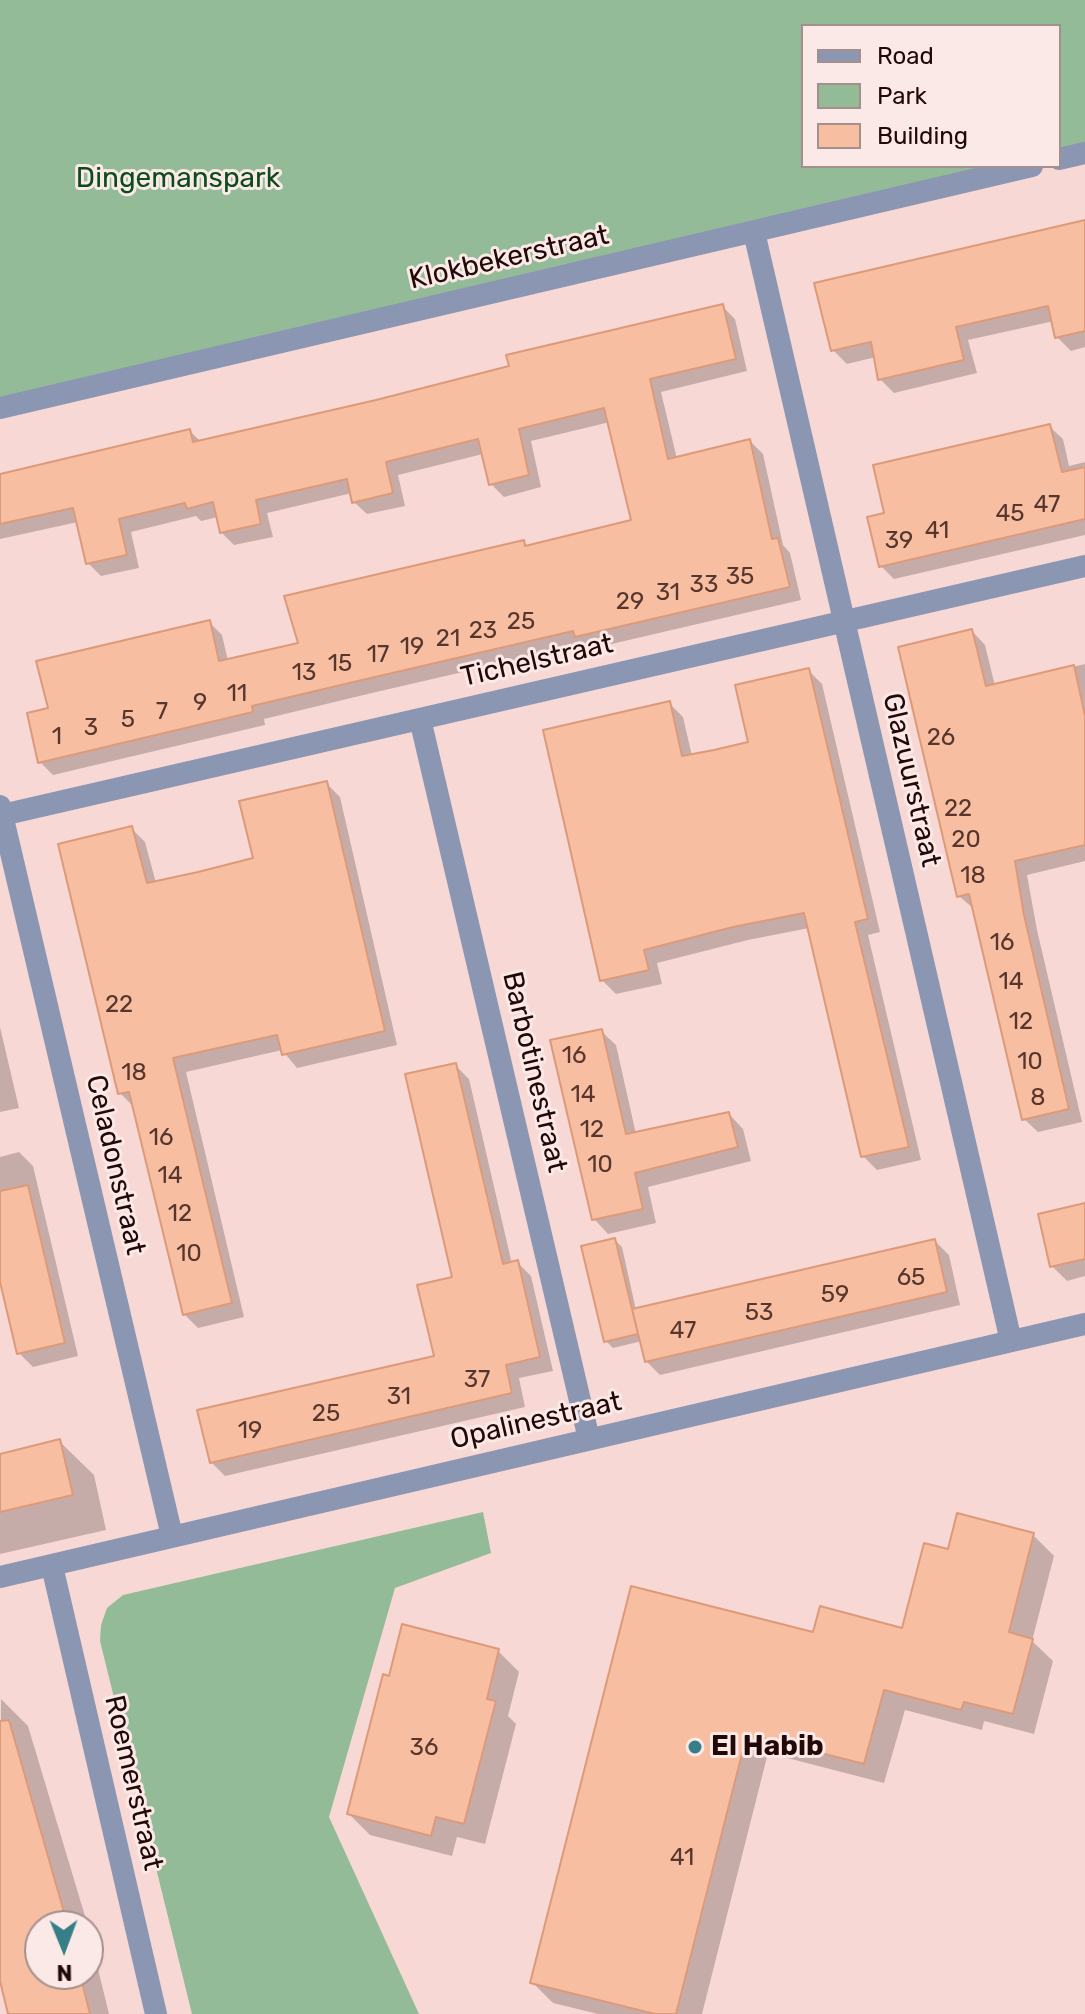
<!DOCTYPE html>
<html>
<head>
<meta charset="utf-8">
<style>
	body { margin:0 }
	#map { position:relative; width:1085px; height:2014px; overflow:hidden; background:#f8d8d4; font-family:Rubik,sans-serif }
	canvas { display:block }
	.legend { position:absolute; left:801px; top:24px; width:260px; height:144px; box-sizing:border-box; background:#fae9e7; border:2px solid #a48f8d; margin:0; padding:10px 14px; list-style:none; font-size:24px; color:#220907 }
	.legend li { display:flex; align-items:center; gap:16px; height:40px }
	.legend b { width:40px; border:2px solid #a48f8d }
	.north { position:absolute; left:24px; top:1910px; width:80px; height:80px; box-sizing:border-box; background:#fae9e7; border:2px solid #a48f8d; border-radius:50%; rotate:179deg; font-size:22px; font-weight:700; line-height:32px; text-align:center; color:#220907 }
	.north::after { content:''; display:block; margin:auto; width:28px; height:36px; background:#377f88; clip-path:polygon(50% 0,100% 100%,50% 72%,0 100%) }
</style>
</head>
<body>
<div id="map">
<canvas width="1085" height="2014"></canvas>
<ul class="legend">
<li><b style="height:10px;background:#8b96b2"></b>Road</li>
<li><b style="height:22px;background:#93bb97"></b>Park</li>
<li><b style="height:22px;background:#f7bea2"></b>Building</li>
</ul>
<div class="north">N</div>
</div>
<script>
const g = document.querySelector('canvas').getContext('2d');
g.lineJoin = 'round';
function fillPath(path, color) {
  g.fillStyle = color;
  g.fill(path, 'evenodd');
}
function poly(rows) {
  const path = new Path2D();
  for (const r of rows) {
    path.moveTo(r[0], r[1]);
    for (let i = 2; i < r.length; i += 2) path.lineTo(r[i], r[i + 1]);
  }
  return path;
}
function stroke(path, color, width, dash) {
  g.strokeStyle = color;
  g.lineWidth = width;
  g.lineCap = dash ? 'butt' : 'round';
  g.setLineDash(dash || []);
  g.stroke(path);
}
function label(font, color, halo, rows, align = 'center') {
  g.font = font + ' Rubik,sans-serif';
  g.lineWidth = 6;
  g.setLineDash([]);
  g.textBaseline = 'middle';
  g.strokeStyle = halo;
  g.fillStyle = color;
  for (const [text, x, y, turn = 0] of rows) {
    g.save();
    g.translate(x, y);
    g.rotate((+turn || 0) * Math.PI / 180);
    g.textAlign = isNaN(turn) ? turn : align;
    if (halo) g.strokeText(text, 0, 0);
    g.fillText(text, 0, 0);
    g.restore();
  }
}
const green = poly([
	[0,0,1085,0,1085,151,1059,157,1059,26,803,26,803,166,1019,166,0,404],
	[483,1512,491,1553,395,1588,329,1817,419,2014,192,2014,100,1641,101,1625,107,1608,123,1595]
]);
const shadow = poly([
	[1085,221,1085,347,1071,351,1057,337,1054,321,968,340,977,373,894,393,880,379,876,357,847,364,833,350],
	[722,306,735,319,747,371,661,392,677,459,750,441,763,454,783,545,790,553,801,600,590,649,584,644,372,693,264,719,265,725,53,775,40,762,50,710,209,622,222,635,228,661,300,644,523,542,529,547,633,521,610,422,531,441,541,487,504,497,491,484,483,454,398,475,405,506,367,514,354,502,352,493,267,513,273,537,234,545,221,532,218,517,201,521,196,516,131,532,139,568,101,576,88,563,78,522,0,539,0,476,190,431,201,442,511,368],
	[1049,426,1063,439,1069,466,1085,462,1085,535,894,579,881,566,886,515],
	[972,631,985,645,995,686,1085,664,1085,861,1027,875,1037,930,1082,1122,1038,1132,1024,1119,975,910,959,896],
	[808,670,822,684,880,932,868,935,921,1160,877,1170,863,1156,809,928,748,940,657,963,662,984,616,994,602,980,669,703,683,717,692,756,750,743],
	[326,783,340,797,397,1045,297,1068,282,1050,186,1072,244,1317,198,1328,184,1314,134,1107,120,1093,132,829,145,842,156,883,255,859],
	[0,1027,19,1108,0,1112],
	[601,1031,616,1045,636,1134,729,1114,743,1129,751,1161,648,1187,656,1223,608,1234,594,1219],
	[455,1065,469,1079,512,1264,517,1262,531,1276,553,1371,519,1378,525,1407,225,1476,211,1462,437,1357,455,1279],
	[19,1152,33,1166,78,1356,33,1367,19,1353,0,1273,0,1157],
	[1085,1205,1085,1276,1067,1281,1052,1266],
	[615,1240,622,1247,636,1310,935,1241,949,1255,960,1305,660,1375,646,1361,642,1341,613,1348,606,1341],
	[59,1441,94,1475,106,1530,0,1554,0,1455],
	[1033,1535,1054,1556,1032,1641,1053,1661,1034,1734,984,1721,982,1730,905,1710,884,1783,768,1753,702,2014,598,2014,553,2003,532,1982,815,1635,903,1631,949,1552],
	[498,1651,519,1672,508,1716,516,1724,485,1844,457,1837,452,1856,370,1835,349,1814,390,1679],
	[1,1699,28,1726,88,1926,40,1926,40,1974,88,1974,88,1928,109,2014,10,2014,0,1973]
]);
const building = poly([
	[1085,220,1085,331,1055,338,1048,306,956,327,964,360,878,380,871,342,831,351,814,283,1085,220],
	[723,304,736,359,650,379,668,459,750,439,772,539,778,538,790,587,575,637,573,631,358,681,252,706,253,712,38,763,27,713,48,708,36,661,210,620,219,661,298,643,284,596,524,540,525,546,631,520,604,408,519,429,529,475,489,485,478,439,386,462,393,493,352,503,347,479,256,500,261,524,220,533,213,502,187,509,185,503,119,519,127,555,86,564,73,508,0,524,0,474,190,429,193,442,376,400,509,366,506,355,723,304],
	[1050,424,1062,472,1085,467,1085,519,879,567,867,517,884,513,873,465,1050,424],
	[972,629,986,686,1074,665,1085,716,1085,845,1015,861,1024,915,1069,1109,1022,1120,969,894,957,897,898,647,972,629],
	[809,668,868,919,855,922,909,1147,861,1157,804,913,733,927,644,950,649,970,600,981,543,730,670,701,682,756,714,750,748,742,735,685,809,668],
	[327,781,385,1031,282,1055,277,1035,173,1058,232,1303,183,1315,129,1092,118,1094,58,844,132,826,147,883,198,872,253,858,239,801,327,781],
	[602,1029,626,1134,729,1112,738,1147,635,1173,643,1209,592,1220,550,1040,602,1029],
	[456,1063,503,1264,518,1260,540,1357,506,1365,512,1393,210,1463,197,1410,434,1356,417,1285,452,1277,405,1074,456,1063],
	[28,1185,65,1343,17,1354,0,1282,0,1191,28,1185],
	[1085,1203,1085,1259,1050,1267,1038,1214,1085,1203],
	[615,1238,638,1334,604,1342,581,1246,615,1238],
	[935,1239,947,1292,645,1362,632,1309,935,1239],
	[60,1439,73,1495,0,1512,0,1454,60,1439],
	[957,1513,1034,1533,1009,1632,1033,1639,1013,1714,964,1702,961,1710,884,1690,864,1764,747,1734,676,2014,655,2014,530,1983,631,1586,813,1632,820,1606,902,1628,924,1543,948,1549,957,1513],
	[402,1624,499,1649,487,1699,496,1701,464,1824,436,1817,431,1836,347,1814,383,1674,389,1676,402,1624],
	[9,1720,68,1926,40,1926,40,1974,80,1974,90,2014,8,2014,0,1981,0,1721,9,1720]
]);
const minor = poly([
	[1059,159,1085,153],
	[754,232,1011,1341],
	[0,408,1032,166],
	[420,719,589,1439],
	[0,806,172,1536],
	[2,815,1085,566],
	[52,1566,156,2014],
	[0,1577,1085,1324]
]);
const markers = [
	[695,1747,8,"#377f88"]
];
const numberNames = [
	["47",1047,505],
	["45",1010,514],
	["41",937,531],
	["39",899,541],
	["35",740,577],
	["33",704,585],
	["31",668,593],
	["29",630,602],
	["25",521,622],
	["23",483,631],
	["21",448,639],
	["19",412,647],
	["17",378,655],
	["15",340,664],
	["13",304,673],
	["11",237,694],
	["9",200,703],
	["7",162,712],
	["5",128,720],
	["3",91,728],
	["1",57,737],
	["26",941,738],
	["22",958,809],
	["20",966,840],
	["18",973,876],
	["16",1002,943],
	["14",1011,982],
	["22",119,1005],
	["12",1021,1022],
	["16",574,1056],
	["10",1030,1062],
	["18",134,1073],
	["14",583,1095],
	["8",1038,1098],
	["12",592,1130],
	["16",161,1138],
	["10",600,1165],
	["14",170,1176],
	["12",180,1214],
	["10",189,1254],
	["65",911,1278],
	["59",835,1295],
	["53",759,1313],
	["47",683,1331],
	["37",477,1380],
	["31",399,1397],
	["25",326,1414],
	["19",250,1431],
	["36",424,1748],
	["41",682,1858]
];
const parkNames = [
	["Dingemanspark",178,179]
];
const streetNames = [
	["Klokbekerstraat",509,258,-13],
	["Tichelstraat",537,661,-13],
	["Glazuurstraat",911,780,77],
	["Barbotinestraat",534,1072,77],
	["Celadonstraat",115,1165,77],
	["Opalinestraat",536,1421,-13],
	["Roemerstraat",133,1783,77]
];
const poiNames = [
	["El Habib",711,1747]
];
fillPath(green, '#93bb97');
fillPath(shadow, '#0003');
fillPath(building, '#f7bea2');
stroke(building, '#dc9a7a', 2);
stroke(minor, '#8b96b2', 22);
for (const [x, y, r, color] of markers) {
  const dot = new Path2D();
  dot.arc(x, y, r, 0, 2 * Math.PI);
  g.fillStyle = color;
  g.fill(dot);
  stroke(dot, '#fae9e7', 3);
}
label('24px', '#57362e', null, numberNames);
label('28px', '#0b4c1b', '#fae9e7', parkNames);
label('28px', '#220907', '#fae9e7', streetNames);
label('bold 28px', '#220907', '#fae9e7', poiNames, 'left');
</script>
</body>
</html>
